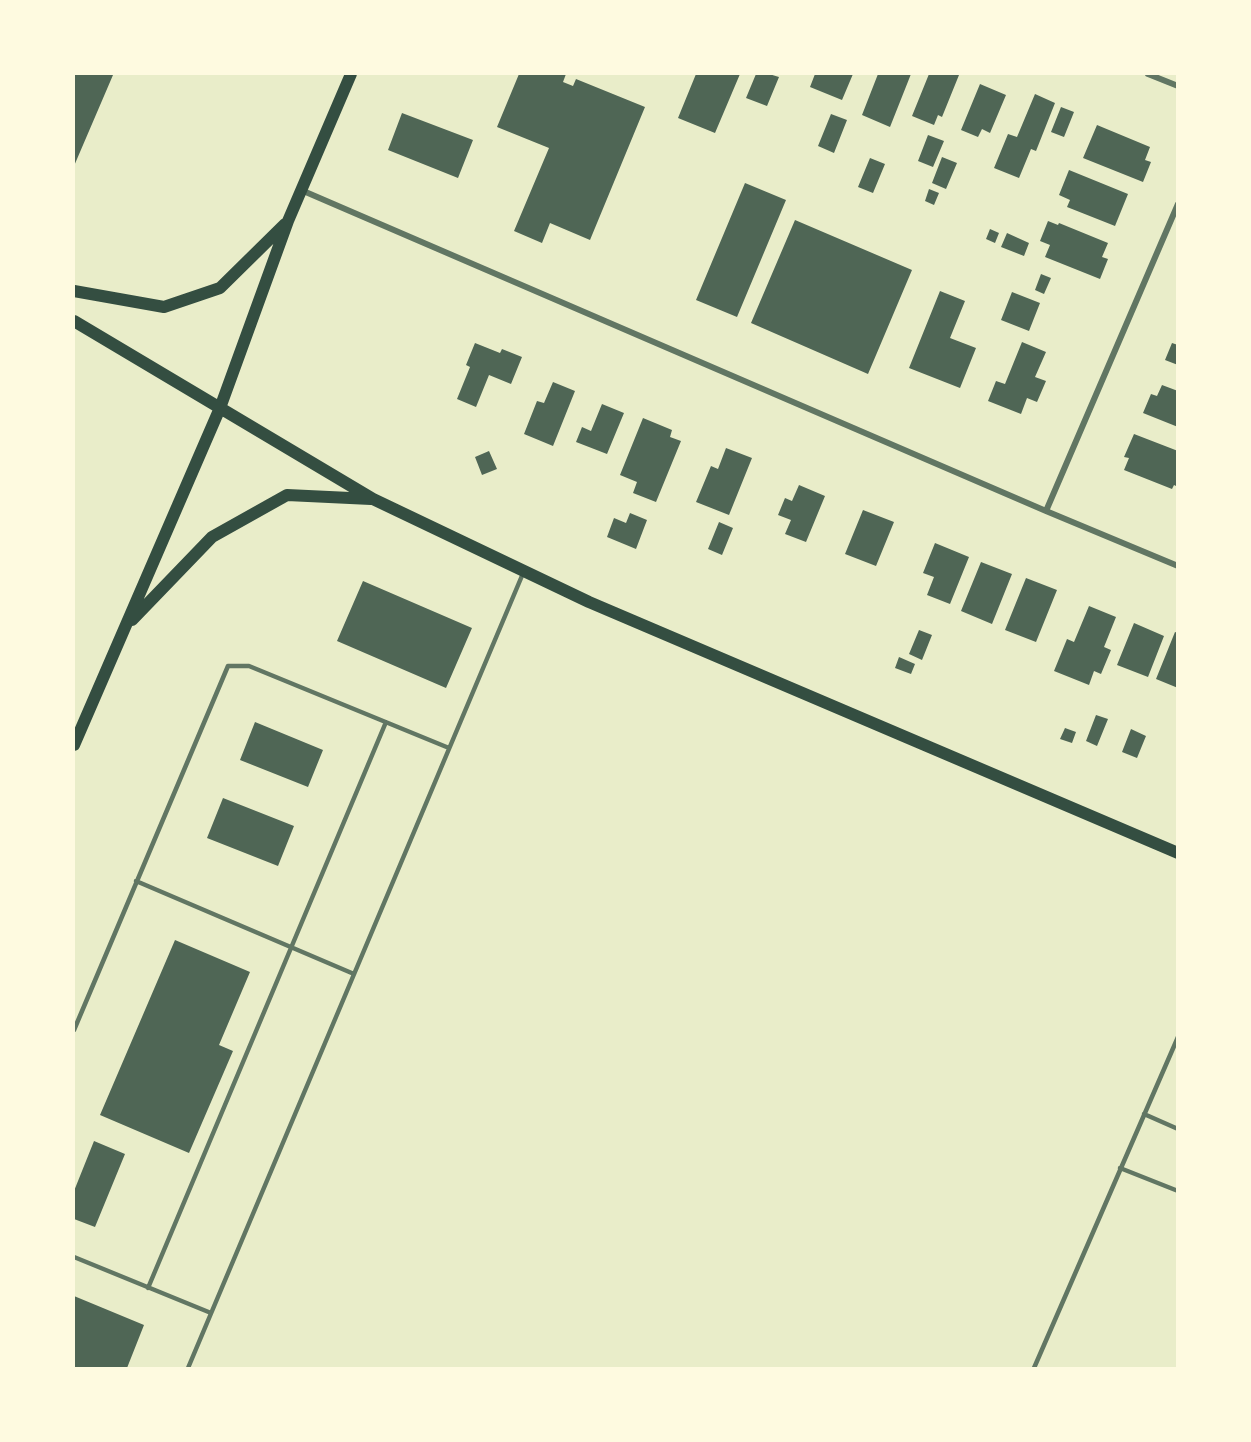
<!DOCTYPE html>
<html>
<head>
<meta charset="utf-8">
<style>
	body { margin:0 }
	#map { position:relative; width:1251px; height:1442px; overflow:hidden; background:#e9edc9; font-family:Manrope,sans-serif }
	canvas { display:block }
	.frame { position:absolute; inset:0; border:75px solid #fefae0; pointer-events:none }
</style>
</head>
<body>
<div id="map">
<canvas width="1251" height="1442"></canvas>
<div class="frame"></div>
</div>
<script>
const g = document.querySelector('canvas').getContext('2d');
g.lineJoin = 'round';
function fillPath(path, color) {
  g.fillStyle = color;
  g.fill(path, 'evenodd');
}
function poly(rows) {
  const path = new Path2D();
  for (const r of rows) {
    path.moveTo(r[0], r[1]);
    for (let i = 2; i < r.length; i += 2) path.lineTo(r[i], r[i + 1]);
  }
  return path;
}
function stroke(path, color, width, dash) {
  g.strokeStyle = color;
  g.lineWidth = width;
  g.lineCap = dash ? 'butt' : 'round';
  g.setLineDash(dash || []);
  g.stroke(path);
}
const building = poly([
	[74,74,110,74,113,75,74,166],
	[519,74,566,74,563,82,573,86,576,79,645,107,590,240,550,223,542,243,514,231,549,148,497,127],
	[696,74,740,74,715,133,678,118],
	[756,74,769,74,779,77,767,106,746,98],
	[815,74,853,74,842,100,810,87],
	[878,74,911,74,890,127,862,115],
	[929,74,959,75,942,117,938,115,934,125,912,116],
	[980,84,1006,95,990,133,982,129,978,137,961,130],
	[1035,94,1055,103,1036,151,1031,149,1019,178,994,168,1008,134,1017,137],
	[1061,107,1074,112,1064,137,1051,132],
	[402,113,473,140,458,178,388,150],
	[831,114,847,120,834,153,818,146],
	[1097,125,1150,147,1145,160,1151,162,1143,182,1083,158],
	[928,135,944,141,933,167,918,161],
	[942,157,957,163,946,189,932,183],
	[870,158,885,164,873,193,858,187],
	[1069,170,1128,194,1115,226,1067,207,1070,200,1059,195],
	[745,183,786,200,737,317,696,300],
	[929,189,939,193,934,205,925,201],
	[795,220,912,270,868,374,751,323],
	[1048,221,1058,225,1059,223,1108,243,1102,257,1108,259,1100,279,1045,257,1050,245,1040,241],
	[990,229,999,233,995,243,986,239],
	[1007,233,1029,243,1024,256,1001,247],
	[1041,274,1051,278,1044,294,1035,290],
	[940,291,965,301,950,338,976,348,960,388,909,368],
	[1012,292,1040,303,1029,331,1001,320],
	[1022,342,1046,352,1035,377,1046,381,1037,402,1027,398,1021,414,988,401,996,381,1005,384],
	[475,343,500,353,502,349,522,357,511,384,489,375,476,407,457,399,470,367,466,365],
	[1172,343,1178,345,1178,365,1165,360],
	[553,382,575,391,553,446,524,434,537,401,544,403],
	[1162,385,1178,391,1178,427,1143,413,1151,394,1157,396],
	[602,404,624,413,607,454,576,442,582,427,591,431],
	[643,418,672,430,670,437,681,441,656,502,633,493,637,482,620,475],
	[1134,434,1178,451,1178,487,1174,485,1172,489,1124,470,1129,458,1124,457],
	[726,448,752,458,729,515,696,502,711,466,718,469],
	[489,451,497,469,482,475,475,457],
	[799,485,825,496,806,542,785,534,791,520,778,515,785,498,792,501],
	[863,510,894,522,876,566,845,554],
	[630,513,647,520,636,549,607,537,614,518,626,523],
	[719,522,733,528,722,555,708,549],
	[935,543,969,557,950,604,927,595,934,577,923,573],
	[981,562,1012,574,992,624,961,611],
	[1026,578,1057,590,1036,642,1005,630],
	[363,581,472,628,446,688,337,641],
	[1089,606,1116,617,1104,647,1111,650,1101,674,1094,671,1089,685,1054,671,1067,639,1074,642],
	[1134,623,1164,636,1148,677,1117,665],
	[919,630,932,635,922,660,909,654],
	[1175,632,1178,633,1178,688,1156,679],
	[899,657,915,664,911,674,895,668],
	[1096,715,1108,719,1097,746,1086,741],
	[255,722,323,750,308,787,240,760],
	[1065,728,1076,732,1072,743,1060,739],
	[1131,729,1146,736,1137,758,1122,752],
	[223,798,294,826,278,866,207,838],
	[175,940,250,972,219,1045,233,1051,189,1153,100,1115],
	[94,1141,125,1154,95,1227,74,1219,74,1191],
	[74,1296,144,1325,127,1368,74,1368]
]);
const service = poly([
	[136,881,354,974],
	[74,1030,228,666,249,666,449,748],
	[1144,1114,1178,1129],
	[1120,1168,1178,1191],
	[74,1257,211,1313],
	[148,1288,386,722],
	[188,1368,524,571],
	[1034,1368,1178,1037]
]);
const minor = poly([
	[1148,74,1178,86],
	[301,190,1046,511,1178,566],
	[1046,511,1178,204]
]);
const secondary = poly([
	[74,291,164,307,220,288,285,224],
	[74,321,373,499,589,602,1178,853],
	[132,620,212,537,287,495,371,499],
	[74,745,220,408,288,221,351,74]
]);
fillPath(building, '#4f6655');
stroke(service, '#617663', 4.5);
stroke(minor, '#617663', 6);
stroke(secondary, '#344e41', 12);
</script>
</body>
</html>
